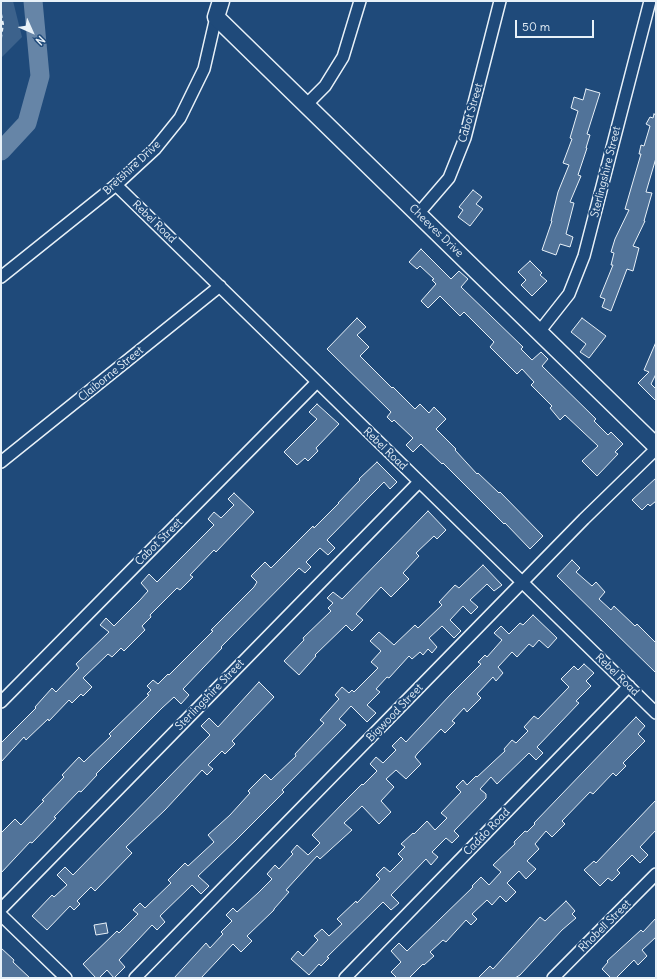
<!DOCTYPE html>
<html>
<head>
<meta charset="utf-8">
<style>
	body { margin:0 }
	#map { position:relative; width:657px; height:979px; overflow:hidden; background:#1f4a7a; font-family:Delius,sans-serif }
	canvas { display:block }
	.frame { position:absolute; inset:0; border:2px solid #e8f1f8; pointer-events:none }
	.north { position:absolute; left:12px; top:12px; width:40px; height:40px; -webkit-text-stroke:3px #1f4a7a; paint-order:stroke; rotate:135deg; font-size:11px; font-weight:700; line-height:16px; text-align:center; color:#e8f1f8 }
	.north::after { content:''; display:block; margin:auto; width:14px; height:18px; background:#e8f1f8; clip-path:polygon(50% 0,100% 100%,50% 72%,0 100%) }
	.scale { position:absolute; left:515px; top:20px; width:79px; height:18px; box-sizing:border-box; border:2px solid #e8f1f8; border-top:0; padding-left:5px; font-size:12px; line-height:14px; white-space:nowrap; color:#e8f1f8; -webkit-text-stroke:3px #1f4a7a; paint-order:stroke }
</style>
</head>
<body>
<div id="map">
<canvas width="657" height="979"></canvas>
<div class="frame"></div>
<div class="north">N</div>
<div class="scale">50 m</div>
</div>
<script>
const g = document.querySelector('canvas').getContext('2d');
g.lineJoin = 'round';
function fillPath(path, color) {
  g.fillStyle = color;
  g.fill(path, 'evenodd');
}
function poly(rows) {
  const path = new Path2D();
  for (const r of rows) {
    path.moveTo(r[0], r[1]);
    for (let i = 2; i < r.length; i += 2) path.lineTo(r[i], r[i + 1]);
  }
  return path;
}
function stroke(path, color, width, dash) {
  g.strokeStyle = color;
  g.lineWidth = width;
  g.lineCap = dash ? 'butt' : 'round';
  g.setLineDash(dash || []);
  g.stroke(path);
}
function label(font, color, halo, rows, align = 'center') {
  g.font = font + ' Delius,sans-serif';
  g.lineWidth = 4;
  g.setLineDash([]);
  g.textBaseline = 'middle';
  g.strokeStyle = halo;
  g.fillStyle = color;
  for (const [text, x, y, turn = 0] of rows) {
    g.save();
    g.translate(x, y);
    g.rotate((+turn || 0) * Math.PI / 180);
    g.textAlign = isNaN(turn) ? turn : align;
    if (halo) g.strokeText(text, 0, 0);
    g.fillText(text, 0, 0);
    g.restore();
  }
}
const green = poly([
	[1,1,13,1,22,37,1,58]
]);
const river = poly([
	[1,151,27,123,40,76,33,1]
]);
const building = poly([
	[586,89,600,93,587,134,590,135,586,148,587,148,578,175,581,176,570,202,574,203,566,234,573,237,570,247,560,244,556,255,542,250,552,221,551,221,558,192,569,165,563,163,572,139,570,138,578,111,571,108,574,97,583,100,586,89],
	[654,114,656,115,656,158,646,192,652,193,644,221,645,221,633,246,639,248,633,271,627,269,611,311,602,307,605,299,600,297,613,265,611,265,614,253,611,252,615,239,629,210,625,209,641,154,639,154,641,145,644,146,650,126,646,124,650,117,653,118,654,114],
	[473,190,482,197,476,204,483,209,470,226,458,217,463,210,459,207,473,190],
	[421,249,451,279,459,271,468,279,461,287,523,347,521,349,532,360,541,352,548,359,542,366,596,419,594,421,608,435,611,432,623,444,615,452,618,454,597,476,582,461,598,446,565,415,560,420,550,408,552,406,531,385,534,382,522,369,517,374,490,347,494,342,464,312,460,316,440,296,428,308,421,301,436,284,432,280,434,279,420,266,417,269,409,262,421,249],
	[530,261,542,273,540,275,547,281,532,296,521,285,526,280,518,272,530,261],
	[357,318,366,327,357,335,369,347,360,356,392,388,393,387,415,409,420,404,429,413,434,407,446,419,436,429,456,449,455,450,477,474,478,473,499,493,500,492,543,536,530,549,505,523,504,524,443,463,442,464,421,444,413,452,406,445,413,438,394,420,392,422,387,417,391,412,327,349,357,318],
	[582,318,606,336,589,358,580,352,586,344,571,332,582,318],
	[656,342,656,374,651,384,656,389,656,401,638,383,649,372,644,370,656,342],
	[317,404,339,424,316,448,318,451,308,461,305,458,297,465,284,452,317,419,309,412,317,404],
	[377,462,397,482,390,489,384,482,370,496,327,540,335,548,328,555,320,548,306,562,311,567,305,573,299,568,221,647,222,648,183,689,189,695,181,704,174,697,162,708,96,774,97,775,81,792,79,791,54,817,56,818,32,843,30,842,1,873,1,833,15,819,21,825,44,801,42,800,64,777,62,775,79,757,84,762,111,736,109,734,149,695,147,694,151,690,147,686,153,680,158,684,168,674,169,675,213,631,211,630,254,587,257,582,251,576,265,562,271,568,313,526,314,528,339,503,338,503,360,480,359,479,377,462],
	[656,478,656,501,650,506,648,504,642,510,632,500,656,478],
	[234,493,254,512,216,552,214,550,190,575,193,577,180,590,177,588,150,615,151,617,142,626,145,630,124,651,121,648,112,657,108,654,83,678,92,687,83,696,81,694,72,703,69,700,49,721,48,719,26,740,24,737,1,762,1,743,36,708,35,707,52,688,56,692,79,668,76,664,109,632,100,625,106,618,114,626,140,600,148,591,141,583,149,574,157,582,214,525,208,519,214,512,221,518,234,505,228,499,234,493],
	[428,511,446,530,437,539,434,536,416,553,419,556,403,573,409,579,391,597,381,587,356,614,363,620,352,631,346,625,315,655,316,656,299,675,284,661,304,640,303,638,331,611,328,608,333,603,327,598,333,592,342,599,428,511],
	[572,560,580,568,576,572,592,586,596,582,605,592,599,599,611,610,614,606,635,626,637,624,656,643,656,673,557,576,572,560],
	[483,565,502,585,494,591,487,584,470,600,478,607,471,614,463,606,450,620,461,631,454,638,442,626,429,638,437,647,432,653,428,649,423,655,420,652,412,659,409,656,389,678,387,677,376,689,380,692,367,705,376,713,367,722,351,706,339,719,346,725,282,790,284,792,236,840,198,876,209,886,201,894,192,885,160,916,165,922,157,930,152,925,119,960,125,967,114,978,107,970,99,978,96,978,83,964,117,931,119,933,138,914,133,910,140,903,145,908,171,883,168,880,185,863,188,866,214,842,208,835,230,815,250,793,248,791,265,774,271,780,296,756,295,754,324,723,320,720,339,699,335,695,342,687,349,693,352,690,354,692,378,668,371,662,381,651,370,641,379,632,394,645,415,625,418,628,442,605,439,602,455,585,459,588,483,565],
	[533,615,557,638,548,648,539,640,533,647,529,644,517,657,512,652,498,667,503,673,496,681,493,677,477,694,481,698,467,712,464,708,452,721,455,723,445,733,441,729,417,754,415,757,421,764,406,779,396,770,386,779,394,787,381,801,391,812,379,824,362,806,344,823,352,830,320,859,317,856,286,890,289,892,274,909,274,910,247,936,252,941,241,952,233,944,201,978,174,978,206,943,210,948,223,934,221,932,232,921,226,915,233,908,237,912,258,893,272,879,267,874,275,865,279,869,293,854,291,852,297,845,308,855,320,843,312,835,344,802,362,784,363,785,377,771,370,764,376,757,383,763,396,750,392,746,401,737,406,742,450,695,481,664,478,662,485,655,487,657,502,640,494,633,501,626,509,634,520,623,523,625,533,615],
	[584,664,594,673,586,681,591,686,576,701,579,703,537,747,543,753,536,760,529,753,497,784,491,777,480,789,486,794,486,798,454,831,459,836,452,843,446,838,432,852,438,857,431,865,426,859,391,895,399,903,391,910,383,902,327,957,329,958,321,966,319,964,309,975,291,959,298,951,303,956,318,940,314,936,322,929,329,936,342,924,337,919,356,901,357,903,380,879,376,875,384,867,390,872,403,859,398,854,405,847,401,844,413,833,414,834,427,821,435,830,447,818,441,813,461,792,456,787,463,780,467,785,476,776,477,777,505,751,504,749,512,740,516,743,528,731,524,727,534,716,538,719,569,687,561,679,574,666,578,670,584,664],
	[259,682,274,697,232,741,235,744,225,754,222,751,208,765,213,769,207,775,202,770,165,810,126,847,132,853,95,891,91,887,77,901,80,904,74,910,70,906,47,930,32,916,52,895,54,897,67,885,57,875,65,867,73,875,210,735,201,726,209,718,218,727,259,682],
	[636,717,645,726,638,734,645,741,623,763,626,766,616,776,613,773,593,794,590,792,562,821,565,824,552,837,546,831,535,844,539,849,527,861,536,869,526,879,519,871,507,883,516,892,506,902,500,896,492,905,487,900,472,914,477,919,471,925,466,920,446,942,443,940,430,952,434,956,424,965,423,964,409,978,397,978,391,972,401,962,391,951,399,943,407,951,473,887,472,886,481,877,489,885,501,872,493,865,515,844,514,842,525,831,527,832,535,824,534,823,636,717],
	[656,800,656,830,640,847,648,855,640,863,632,855,617,870,620,873,612,881,608,878,600,886,584,870,594,861,596,863,656,800],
	[566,901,575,911,572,914,576,918,562,930,520,975,515,978,478,978,490,966,493,969,540,917,545,921,566,901],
	[656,918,656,937,642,950,647,956,638,965,634,960,616,978,611,978,602,969,608,962,607,961,641,930,643,932,656,918],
	[106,923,108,933,96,935,94,925,106,923],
	[1,948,14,960,13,962,30,978,1,978,1,948]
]);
const path = poly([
	[1,14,3,24,1,38]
]);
const street = poly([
	[306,105,325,86,343,57,360,1],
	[116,185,656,713],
	[418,214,449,178,465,138,500,1],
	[1,277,116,185,155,149,180,118,204,69,216,17],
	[539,332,569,294,584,256,650,1],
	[1,462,220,286],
	[1,702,317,382],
	[1,909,419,482],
	[1,915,66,978],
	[135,978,584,519,656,449],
	[345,978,629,686],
	[553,978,656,874]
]);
const secondary = poly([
	[221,1,216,17,656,446]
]);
const streetNames = [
	["Cabot Street",471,113,-74],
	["Bretshire Drive",132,168,-43],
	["Sterlingshire Street",606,172,-76],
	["Rebel Road",154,222,44],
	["Cheeves Drive",436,231,44],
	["Claiborne Street",111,374,-39],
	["Rebel Road",385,449,44],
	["Cabot Street",159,542,-45],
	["Rebel Road",617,675,44],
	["Sterlingshire Street",210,695,-46],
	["Bigwood Street",395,713,-46],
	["Caddo Road",487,832,-46],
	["Rhobell Street",605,926,-45]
];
fillPath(green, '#3c628c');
stroke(river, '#6685a7', 19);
fillPath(building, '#517399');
stroke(building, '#e8f1f8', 1);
stroke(street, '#e8f1f8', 14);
stroke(secondary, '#e8f1f8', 19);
stroke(path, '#e8f1f8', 2, [4, 3]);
stroke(street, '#1f4a7a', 11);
stroke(secondary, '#1f4a7a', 16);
label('11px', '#e8f1f8', '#1f4a7a', streetNames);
</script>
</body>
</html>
